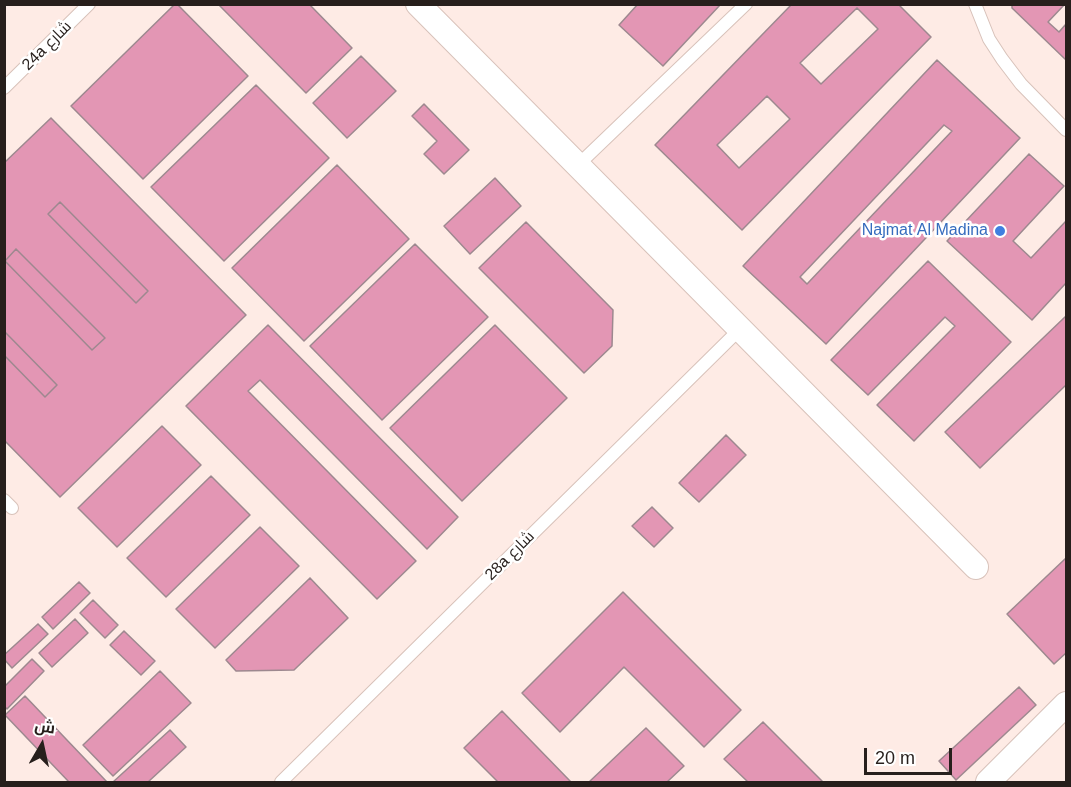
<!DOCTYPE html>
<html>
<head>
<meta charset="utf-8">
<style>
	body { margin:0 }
	#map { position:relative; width:1071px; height:787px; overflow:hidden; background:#feebe5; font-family:Helvetica,Cairo,sans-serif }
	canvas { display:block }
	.frame { position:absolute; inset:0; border:6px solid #271f1c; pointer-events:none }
	.north { position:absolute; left:12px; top:715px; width:60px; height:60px; -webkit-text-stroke:4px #fff; paint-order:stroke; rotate:9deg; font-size:16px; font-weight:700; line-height:24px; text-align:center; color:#271f1c }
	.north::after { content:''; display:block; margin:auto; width:21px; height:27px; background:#271f1c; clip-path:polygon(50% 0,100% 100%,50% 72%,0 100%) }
	.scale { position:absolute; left:864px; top:748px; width:88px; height:27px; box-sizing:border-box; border:3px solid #271f1c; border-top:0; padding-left:8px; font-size:18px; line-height:21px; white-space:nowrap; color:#271f1c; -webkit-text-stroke:4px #fff; paint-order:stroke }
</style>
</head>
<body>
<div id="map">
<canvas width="1071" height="787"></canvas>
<div class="frame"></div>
<div class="north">ش</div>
<div class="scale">20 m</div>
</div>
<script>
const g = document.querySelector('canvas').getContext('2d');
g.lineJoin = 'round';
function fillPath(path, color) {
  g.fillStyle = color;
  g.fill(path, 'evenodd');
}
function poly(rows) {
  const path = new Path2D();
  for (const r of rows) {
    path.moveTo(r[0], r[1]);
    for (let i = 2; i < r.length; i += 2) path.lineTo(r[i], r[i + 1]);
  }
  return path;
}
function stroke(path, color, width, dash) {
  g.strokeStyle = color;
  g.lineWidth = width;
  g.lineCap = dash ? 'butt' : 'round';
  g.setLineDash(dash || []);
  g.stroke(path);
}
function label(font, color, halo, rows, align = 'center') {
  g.font = font + ' Helvetica,Cairo,sans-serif';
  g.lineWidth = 5;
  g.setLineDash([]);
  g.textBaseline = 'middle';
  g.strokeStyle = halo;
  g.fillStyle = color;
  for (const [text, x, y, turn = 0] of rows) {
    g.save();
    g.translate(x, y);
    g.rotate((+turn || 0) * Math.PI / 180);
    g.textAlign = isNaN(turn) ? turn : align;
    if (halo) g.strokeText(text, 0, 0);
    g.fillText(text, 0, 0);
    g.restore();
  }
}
const building = poly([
	[175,4,177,4,248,76,143,179,71,106,175,4],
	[218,4,309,4,352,48,306,93,218,4],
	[638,4,721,4,663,66,619,25,638,4],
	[792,4,898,4,931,37,742,230,655,145,792,4],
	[857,8,878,29,821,84,800,63,857,8],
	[767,96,790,119,739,168,717,145,767,96],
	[1012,4,1065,4,1048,22,1059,32,1066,24,1066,60,1012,8,1012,4],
	[361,56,396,91,347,138,313,103,361,56],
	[937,60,1020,138,826,344,743,266,937,60],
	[944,125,952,131,807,284,800,277,944,125],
	[256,85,329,158,224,261,151,187,256,85],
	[424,104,469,150,444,174,424,154,437,141,412,116,424,104],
	[51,118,246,315,60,497,4,440,4,355,45,397,57,385,4,331,4,163,51,118],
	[60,202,148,291,136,303,48,214,60,202],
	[16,249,105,338,92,350,5,261,16,249],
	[1029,154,1064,186,1013,241,1031,258,1066,221,1066,283,1032,320,947,241,1029,154],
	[337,165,409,239,304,341,232,268,337,165],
	[495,178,521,206,470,254,444,226,495,178],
	[60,202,148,291,136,303,48,214,60,202],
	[526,222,613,310,612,346,584,373,479,268,526,222],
	[415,244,488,317,382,420,310,346,415,244],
	[16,249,105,338,92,350,5,261,16,249],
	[928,261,1011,342,914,441,877,405,955,326,945,317,868,395,831,360,928,261],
	[1066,316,1066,385,980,468,945,432,1066,316],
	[268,325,458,517,427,549,260,380,248,391,416,561,377,599,186,406,268,325],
	[495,325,567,398,462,501,390,428,495,325],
	[4,331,57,385,45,397,4,355,4,331],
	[162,426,201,465,117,547,78,508,162,426],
	[726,435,746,455,699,502,679,483,726,435],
	[211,476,250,515,166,597,127,558,211,476],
	[652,507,673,528,654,547,632,526,652,507],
	[260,527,299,566,215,648,176,609,260,527],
	[1066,558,1066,653,1054,664,1007,614,1066,558],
	[310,578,348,618,294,670,236,671,226,660,310,578],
	[79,582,90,593,53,629,42,617,79,582],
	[623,592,741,710,704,747,624,667,560,732,522,693,623,592],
	[93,600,118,625,105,638,80,613,93,600],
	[75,619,88,633,52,667,39,653,75,619],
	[38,624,48,634,12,668,4,659,4,655,38,624],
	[124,631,155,661,141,675,110,645,124,631],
	[32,659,44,671,7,709,4,706,4,687,32,659],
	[160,671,191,703,113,776,83,745,160,671],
	[1019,687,1036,705,956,780,939,761,1019,687],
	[25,696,107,782,69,782,5,715,25,696],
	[502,711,571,782,498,782,464,748,502,711],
	[763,722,823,782,748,782,724,759,763,722],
	[646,728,684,766,667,782,589,782,646,728],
	[170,730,186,747,148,782,113,782,170,730]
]);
const service = poly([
	[975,4,989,39,1002,59,1021,84,1066,130],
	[4,88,89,4],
	[577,166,746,4],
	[4,500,12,508],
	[281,782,740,329]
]);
const minor = poly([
	[418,4,976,567],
	[988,782,1066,704]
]);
const markers = [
	[1000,231,6,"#3f7fe0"]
];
const streetNames = [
	["24a شارع",47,46,-45],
	["28a شارع",510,556,-45]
];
const shopNames = [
	["Najmat Al Madina",988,231]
];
fillPath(building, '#e396b4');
stroke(building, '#9d888f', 1.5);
stroke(service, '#d8c2ba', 14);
stroke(minor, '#d8c2ba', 26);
stroke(service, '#fff', 12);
stroke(minor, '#fff', 24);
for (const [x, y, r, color] of markers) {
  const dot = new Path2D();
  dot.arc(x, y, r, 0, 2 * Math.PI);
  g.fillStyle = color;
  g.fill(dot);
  stroke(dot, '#fff', 2);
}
label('16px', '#271f1c', '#fff', streetNames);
label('16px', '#366cbe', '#fff', shopNames, 'right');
</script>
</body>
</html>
